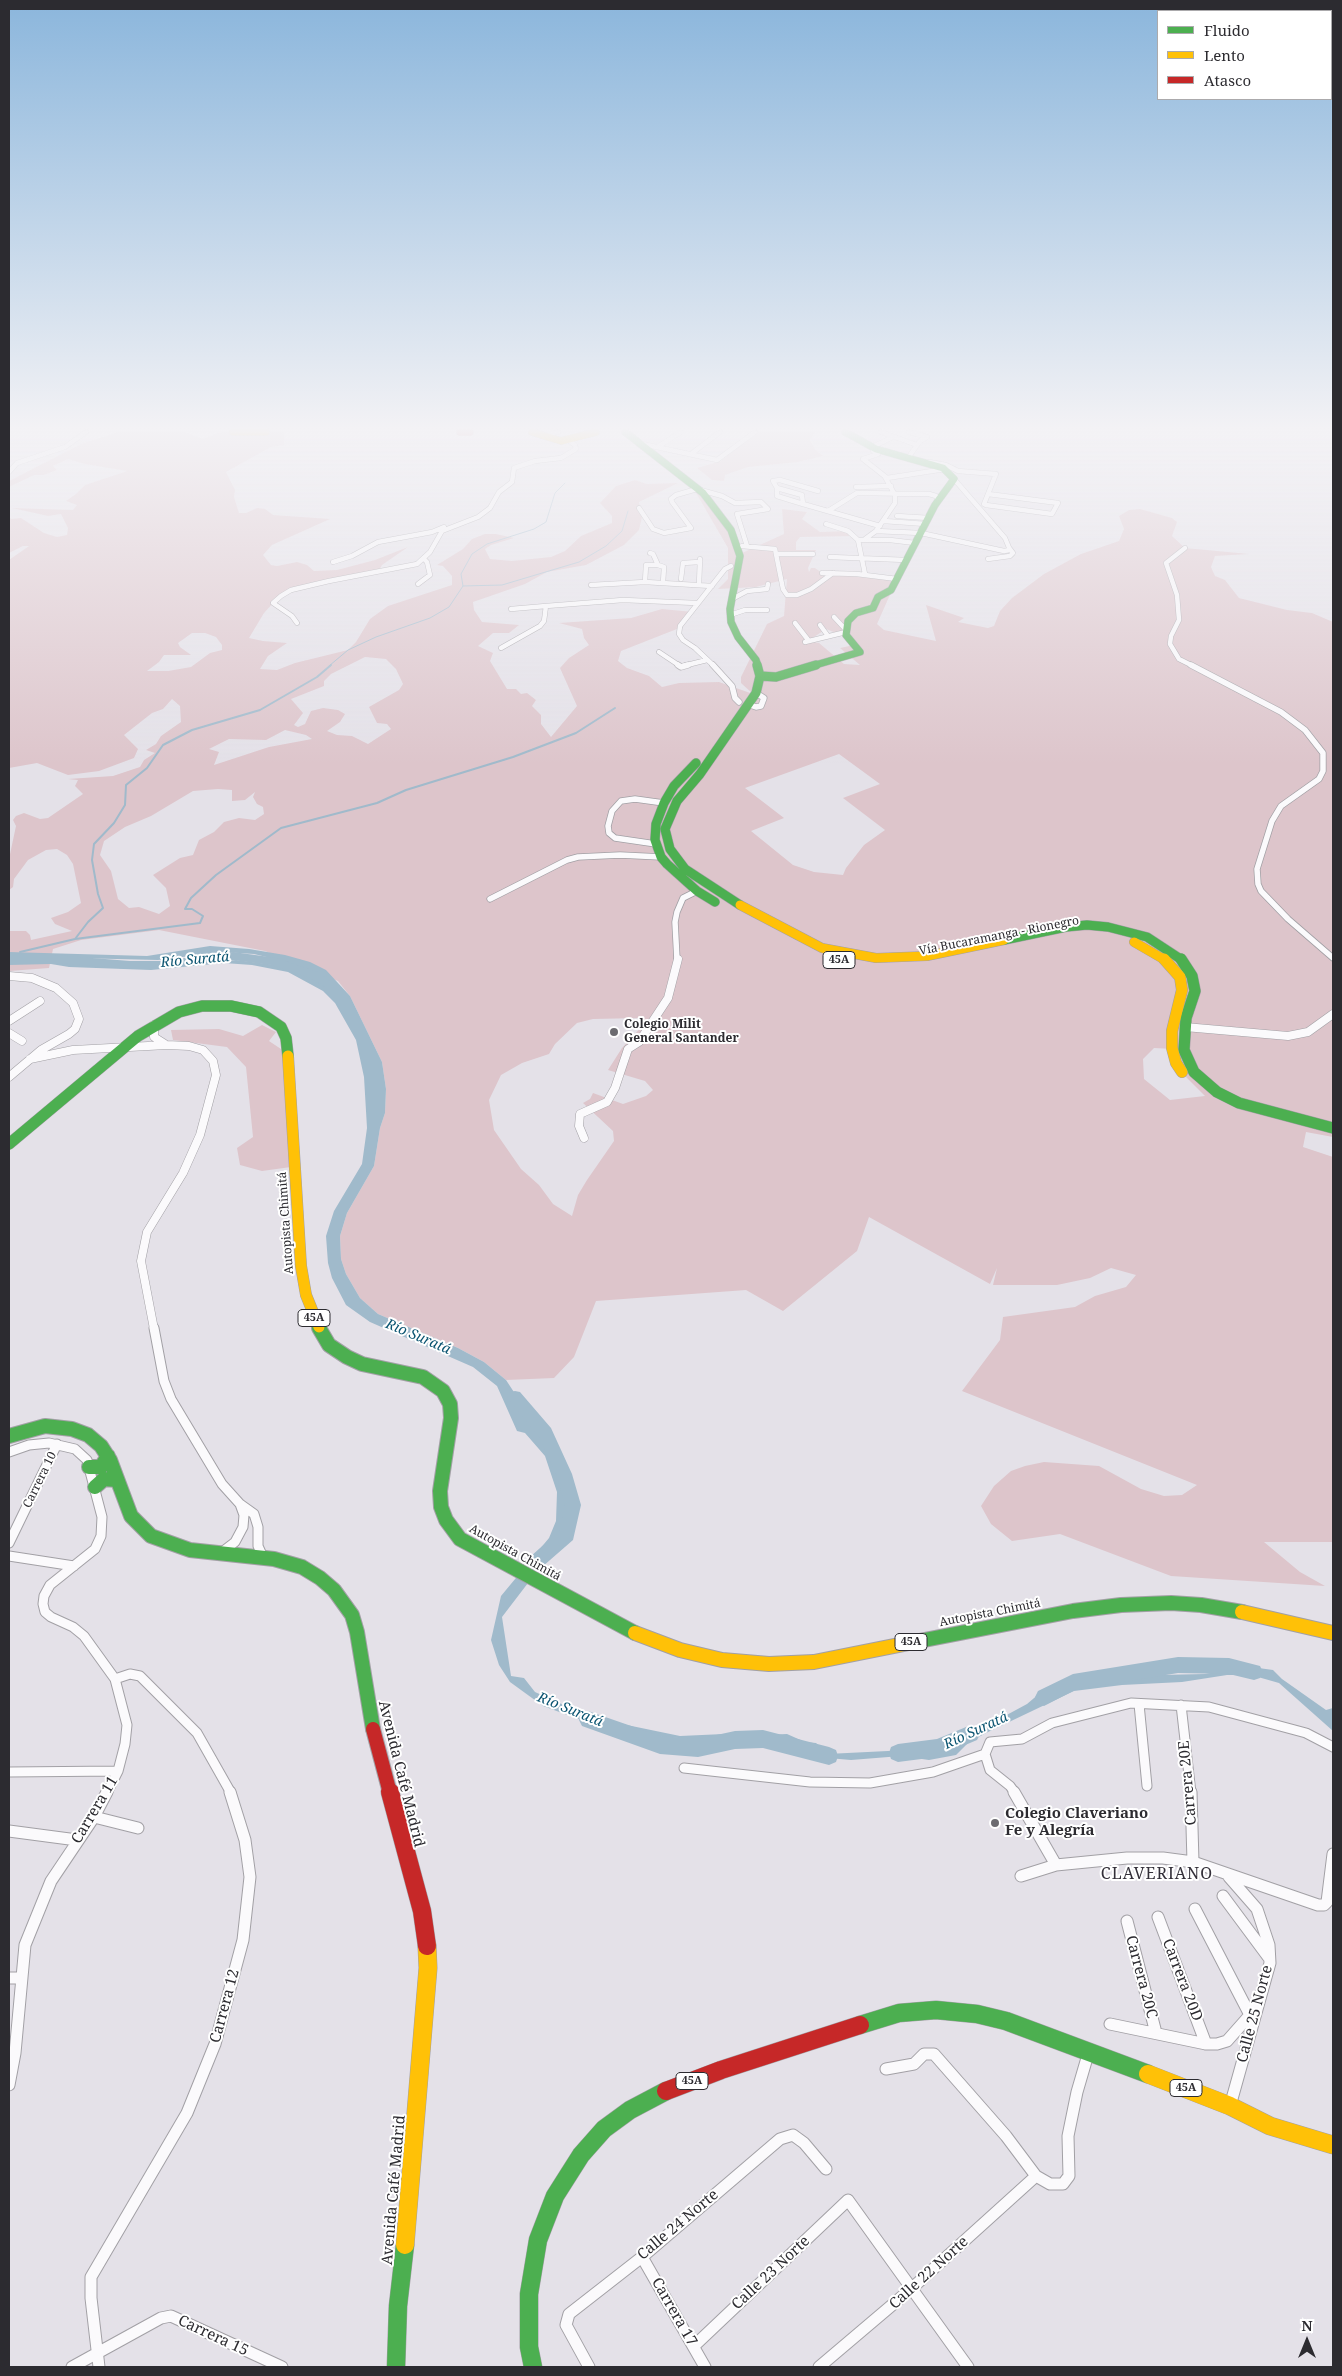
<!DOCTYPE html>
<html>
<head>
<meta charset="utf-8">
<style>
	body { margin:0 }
	#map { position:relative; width:1342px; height:2376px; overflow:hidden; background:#e4e1e8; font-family:"Noto Serif",serif }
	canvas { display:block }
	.frame { position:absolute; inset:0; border:10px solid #2c2b30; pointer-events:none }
	.legend { position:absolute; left:1157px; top:10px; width:175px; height:90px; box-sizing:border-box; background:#fff; border:1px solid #abaaac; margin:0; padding:6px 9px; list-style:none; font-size:15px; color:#2c2b30 }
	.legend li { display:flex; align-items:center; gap:10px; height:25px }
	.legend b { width:25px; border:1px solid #abaaac }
	.north { position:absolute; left:1282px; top:2316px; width:50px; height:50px; -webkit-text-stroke:4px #fff; paint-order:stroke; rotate:0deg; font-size:14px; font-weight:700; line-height:20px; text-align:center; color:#2c2b30 }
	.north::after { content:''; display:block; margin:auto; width:18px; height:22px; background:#2c2b30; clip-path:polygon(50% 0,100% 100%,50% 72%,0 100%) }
</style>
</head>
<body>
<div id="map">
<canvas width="1342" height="2376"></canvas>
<div class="frame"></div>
<ul class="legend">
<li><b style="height:6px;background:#4caf50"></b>Fluido</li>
<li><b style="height:6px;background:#ffc107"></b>Lento</li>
<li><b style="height:6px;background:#c62828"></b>Atasco</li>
</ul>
<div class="north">N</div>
</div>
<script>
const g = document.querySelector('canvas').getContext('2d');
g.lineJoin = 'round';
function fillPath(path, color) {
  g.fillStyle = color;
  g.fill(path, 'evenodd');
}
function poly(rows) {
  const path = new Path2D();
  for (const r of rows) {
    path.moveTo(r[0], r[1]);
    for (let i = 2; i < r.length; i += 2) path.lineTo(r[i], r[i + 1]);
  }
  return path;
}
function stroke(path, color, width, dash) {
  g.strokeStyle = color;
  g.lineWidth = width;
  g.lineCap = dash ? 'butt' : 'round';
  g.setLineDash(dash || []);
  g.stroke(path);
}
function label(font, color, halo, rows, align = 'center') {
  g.font = font + ' "Noto Serif",serif';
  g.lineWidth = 4;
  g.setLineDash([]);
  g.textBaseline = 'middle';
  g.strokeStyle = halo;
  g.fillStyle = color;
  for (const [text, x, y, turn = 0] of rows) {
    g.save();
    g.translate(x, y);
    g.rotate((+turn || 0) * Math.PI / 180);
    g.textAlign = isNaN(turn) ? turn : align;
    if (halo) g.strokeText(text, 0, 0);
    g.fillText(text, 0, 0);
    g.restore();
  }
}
const green = poly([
	[119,432,185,432,203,439,221,432,284,432,284,445,271,447,226,472,235,490,234,497,239,513,246,513,257,508,265,509,273,515,330,519,272,545,263,555,271,565,277,566,297,562,307,565,314,571,337,570,375,560,408,547,382,565,378,572,291,590,275,601,264,613,249,638,263,641,287,643,268,656,260,669,277,670,295,663,348,650,356,642,370,619,388,606,452,585,452,576,443,566,437,565,463,549,472,539,485,534,496,534,514,538,491,545,485,549,490,559,512,561,551,557,565,551,581,536,612,523,612,516,600,503,616,486,635,480,647,484,678,483,639,502,642,517,639,530,624,545,586,565,547,572,525,584,473,602,474,610,482,622,519,625,509,633,493,633,478,646,493,653,490,661,507,689,516,689,521,694,527,693,536,700,532,706,541,715,541,724,551,737,577,706,560,668,569,658,589,645,584,638,582,629,559,623,631,618,662,609,693,612,682,627,621,651,618,661,627,668,649,676,662,687,679,683,719,682,753,694,741,683,741,677,767,624,784,616,787,579,756,587,718,589,728,579,728,548,692,486,714,506,742,553,784,534,782,509,807,512,802,519,820,532,848,531,856,536,800,537,796,542,796,550,816,550,808,568,809,572,811,568,815,568,822,573,897,579,877,624,884,630,936,641,926,605,964,618,958,622,988,628,994,626,1000,611,1012,598,1044,574,1081,554,1119,541,1124,529,1119,516,1129,510,1140,509,1172,518,1177,522,1172,536,1185,548,1249,554,1215,556,1211,567,1215,576,1225,580,1239,598,1287,610,1312,613,1333,622,1333,1137,1306,1132,1303,1147,1333,1157,1333,1542,1264,1542,1300,1572,1325,1586,1171,1576,1060,1534,1012,1541,991,1524,981,1506,994,1486,1011,1471,1025,1466,1044,1462,1099,1466,1141,1489,1164,1496,1182,1495,1197,1485,962,1391,1000,1340,1003,1317,1075,1307,1095,1296,1126,1287,1136,1275,1111,1268,1090,1278,1057,1285,993,1285,997,1268,990,1284,869,1217,857,1251,783,1311,746,1290,596,1301,574,1357,554,1378,506,1380,484,1362,458,1348,378,1314,360,1298,346,1274,341,1259,340,1236,347,1213,374,1166,380,1128,385,1113,386,1089,382,1062,350,996,338,981,265,951,159,930,81,940,53,949,49,968,9,971,9,931,26,931,30,935,31,940,72,931,55,924,51,918,68,912,81,903,73,864,67,855,57,849,46,850,28,860,14,879,13,887,9,890,9,859,16,826,13,820,16,816,24,813,40,819,48,818,83,794,75,786,78,780,68,779,113,776,140,767,144,760,155,753,146,750,156,744,161,736,181,722,180,706,172,699,163,709,152,713,124,735,138,749,134,758,99,771,68,775,37,763,9,768,9,560,29,546,23,546,9,553,9,516,11,519,21,518,44,533,57,537,67,535,68,528,61,514,48,516,12,508,73,510,77,505,66,501,76,494,85,485,127,471,85,464,68,459,53,466,57,470,44,475,34,475,9,487,9,481,83,443],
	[826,629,851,639,854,645,840,648,860,665,844,664,819,643,808,641],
	[192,633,205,633,216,637,222,645,222,650,210,653,191,667,168,671,147,671,159,662,164,655,191,655,180,647,178,643],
	[365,657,386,659,396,669,403,684,399,690,369,707,377,723,387,724,391,729,368,744,352,736,337,735,327,731,340,722,345,714,338,710,323,708,311,711,305,724,298,727,294,725,303,713,291,699,324,686,324,681,331,674],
	[285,730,306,735,312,739,269,747,214,765,219,752,209,749,229,739,266,740],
	[839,754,880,784,843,798,885,830,864,845,846,868,843,875,814,872,793,865,751,831,784,818,745,788],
	[218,789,232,790,232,801,245,800,255,792,253,797,257,804,263,807,264,814,255,820,239,818,224,822,214,832,199,840,193,855,180,858,153,875,166,888,170,906,159,914,139,907,129,908,118,899,111,871,100,855,104,841,125,827,151,816,193,791],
	[640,1018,646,1022,622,1048,608,1070,645,1081,653,1090,646,1096,623,1104,593,1093,590,1099,583,1103,613,1131,614,1141,587,1180,578,1195,572,1216,553,1204,539,1185,521,1169,494,1130,489,1100,501,1075,522,1063,549,1054,555,1044,577,1023,593,1019],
	[1154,1048,1174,1049,1184,1075,1205,1096,1170,1100,1144,1079,1143,1059],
	[757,432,815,432,810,440,815,449,823,456,798,462,748,467,725,475,724,481,712,480,697,468,721,461],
	[262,1025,276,1032,269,1041,284,1051,291,1167,262,1171,240,1165,237,1148,253,1137,246,1067,227,1047,173,1040,171,1030,219,1029,243,1036]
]);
const water = poly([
	[210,946,249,949,285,955,310,962,326,970,350,996,382,1062,386,1089,385,1113,380,1128,374,1166,347,1213,340,1236,341,1259,346,1274,360,1298,378,1314,458,1348,484,1362,506,1380,533,1421,559,1472,566,1500,563,1528,541,1566,502,1617,511,1676,524,1678,535,1692,593,1718,680,1736,724,1734,742,1743,764,1735,787,1734,805,1742,816,1743,827,1754,908,1750,928,1753,990,1724,1027,1704,1040,1693,1160,1675,1205,1674,1244,1666,1273,1670,1282,1679,1326,1710,1333,1708,1333,1731,1279,1683,1251,1675,1227,1675,1182,1682,1122,1685,1074,1691,986,1733,968,1743,956,1755,929,1760,901,1756,851,1760,828,1758,797,1746,770,1745,748,1747,714,1747,705,1738,691,1744,678,1738,647,1736,620,1728,592,1724,543,1706,510,1682,499,1665,491,1640,501,1596,549,1538,556,1521,557,1492,545,1456,525,1433,517,1431,497,1386,473,1367,370,1322,346,1305,332,1278,328,1263,326,1236,334,1211,362,1164,367,1128,364,1077,356,1040,335,1003,323,991,288,972,252,965,224,963,151,970,69,967,51,964,9,965,9,952,147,956],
	[223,952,254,954,279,960,314,976,284,966,236,960,147,968,65,963,74,958,158,960]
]);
const streamFar1 = poly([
	[463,586,502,585,579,562,606,546,622,531,628,511],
	[329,666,348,650,376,637,430,618,449,607,463,586,461,574,472,554,487,544,534,529,546,522,555,493,565,483]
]);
const stream = poly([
	[75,939,88,922,103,908,98,894,92,860,94,844,114,823,125,805,126,785,147,768,163,745,192,730,260,710,317,677,331,665],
	[20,952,75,939,200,923,203,916,192,909,185,909,191,898,216,875,281,828,377,803,406,790,513,757,576,733,615,708]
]);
const river = poly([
	[233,952,277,958,318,972,333,984,327,988,310,978,271,965,233,960,161,969,130,969,55,963,49,959,55,955,130,961,161,961,233,952],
	[515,1391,520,1392,551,1428,572,1474,581,1505,573,1540,542,1567,536,1570,530,1567,528,1562,530,1557,559,1531,565,1505,556,1474,539,1437,507,1397,510,1392,515,1391],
	[1178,1657,1229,1658,1260,1666,1263,1672,1260,1678,1254,1680,1229,1674,1178,1673,1075,1690,1044,1706,1038,1703,1035,1697,1038,1691,1073,1674,1178,1657],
	[588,1711,660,1736,698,1739,735,1731,763,1730,829,1747,836,1750,838,1756,836,1762,829,1765,763,1748,735,1749,698,1757,660,1754,582,1726,579,1720,582,1714,588,1711],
	[971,1725,977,1728,980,1734,977,1740,937,1757,898,1762,891,1759,889,1753,891,1747,898,1744,937,1739,971,1725]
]);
const streetFar4 = poly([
	[881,432,917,445],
	[909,432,927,437],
	[543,436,558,432],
	[638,443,717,460,755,432],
	[659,446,681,432],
	[872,447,891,438],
	[691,454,720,432],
	[908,458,920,441,927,437],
	[863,459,887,478,945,469],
	[863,459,878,454,873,451,876,449],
	[929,462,946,465,958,471,996,474,988,494],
	[9,472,17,463,65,447,86,432],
	[856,487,891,486],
	[777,488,777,496,803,504],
	[818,491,780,480,773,481,777,488,802,495,803,504,880,526],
	[988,494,1058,503,1052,514,986,505,984,504,988,494],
	[639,508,653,529,664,533,691,528,672,502,671,499,676,495,697,489,722,496,735,503,761,502,768,509,737,514,747,546],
	[828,511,857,493,929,494,936,496,938,500],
	[897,516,929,518],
	[884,521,926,524],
	[826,524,848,531,858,540],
	[876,531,921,533,1004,551,1010,550,1005,538,954,479],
	[865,539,876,531,895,503,895,495,885,477],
	[858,540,890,540,915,543],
	[858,540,865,574],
	[742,546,775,549,783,589,787,595,797,595,811,589,833,573],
	[1185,548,1166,563,1177,595,1179,620,1171,636,1170,644,1179,659,1193,666],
	[650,553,653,554,658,565],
	[776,554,813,554],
	[830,557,906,560],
	[988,559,1010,556,1013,553,1010,549],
	[333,562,352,556,378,542,432,532,444,527],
	[822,573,857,574,897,579],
	[681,579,683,563,699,562],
	[645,582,646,565,658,565,664,567,663,583],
	[418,584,430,575,427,562,424,559],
	[591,585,645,582,712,586],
	[699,585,700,559],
	[732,599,747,591,767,589,768,584],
	[511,609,546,606],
	[730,615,745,610,767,610],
	[834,617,846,630],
	[297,623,292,616,273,603,281,596,291,590,329,581,417,564,430,552,442,531,478,517,490,508,499,492,512,482,514,468,535,461,561,458,576,449,575,445,568,440],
	[795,623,809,641],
	[820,625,828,636],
	[805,642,846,632],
	[501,648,540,626,544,621,546,606,623,600,697,603],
	[659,652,680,666],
	[683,666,707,660],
	[714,666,695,648,683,640,679,634,680,626,725,569,731,566]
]);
const streetFar3 = poly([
	[678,665,681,667,688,665],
	[713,665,732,686,735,698,739,702],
	[1191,665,1281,712,1305,730,1323,753,1323,771,1319,779,1281,806,1272,821,1257,869,1258,884,1261,891,1288,919,1333,958],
	[747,704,756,707,761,706,764,698,756,693],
	[656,844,615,838,609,833,608,826,612,811,621,801,635,799,664,803],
	[490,899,567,860,578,857,620,855,661,857],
	[677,960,675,922,677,912,683,898,697,891]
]);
const streetFar2 = poly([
	[9,976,32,978,56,988,73,1003,79,1019,75,1029,69,1034,41,1050,9,1077],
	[9,1021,40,1001],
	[154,1025,154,1037,165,1044],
	[1185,1027,1288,1036,1308,1032,1333,1014],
	[9,1033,22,1041],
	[30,1059,73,1050,167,1045,189,1046,203,1050,213,1061,216,1075,200,1135,183,1173,147,1232,141,1261,154,1329],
	[584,1138,579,1126,580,1114,607,1102,615,1088,628,1049,639,1042,668,998,678,959]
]);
const streetFar1 = poly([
	[154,1328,164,1381,171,1399,222,1484,240,1504,254,1514,258,1527,258,1546,263,1557],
	[9,1452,29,1445,49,1443,75,1449,87,1460,102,1517,101,1536,95,1549,50,1585,44,1596,43,1604,45,1612,51,1617,73,1627,84,1636,115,1679,127,1725,125,1744,118,1771,107,1793],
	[9,1543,57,1444],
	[222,1552,235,1542,243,1527,244,1515,240,1504],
	[9,1556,74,1566],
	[115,1679,130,1674,140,1676,197,1733,231,1793],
	[1139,1704,1147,1786],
	[1181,1705,1191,1793],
	[684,1768,810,1782,870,1783,933,1772,985,1754],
	[9,1772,118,1771],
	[1015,1793,1010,1786,990,1770,985,1754,990,1742,1022,1739,1052,1723,1131,1703,1209,1707,1306,1733,1333,1747]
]);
const street = poly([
	[1014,1792,1056,1865],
	[1191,1792,1193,1862],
	[94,1817,138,1828],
	[9,1831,77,1840],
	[1021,1876,1056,1865,1127,1858,1163,1858,1193,1862,1318,1905,1324,1905,1327,1902,1333,1854],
	[1229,1877,1257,1909,1269,1945,1270,1963,1230,2106],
	[1223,1896,1269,1958],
	[1195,1909,1250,2015],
	[1158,1917,1206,2044],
	[1127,1921,1156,2033],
	[9,1978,22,1978],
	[1110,2024,1206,2044,1217,2044,1227,2041,1250,2015,1254,2007],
	[886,2069,914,2064,924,2054,934,2054,1006,2136,1036,2176,1050,2184,1063,2184,1069,2176,1068,2136,1077,2092,1089,2051],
	[9,2085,15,2053,25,1945,51,1881,94,1817,107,1792],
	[642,2257,705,2367],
	[694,2346,848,2200,968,2367],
	[72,2367,161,2318,171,2316,282,2367],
	[99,2367,91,2298,91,2277,187,2113,215,2044,243,1940,250,1877,245,1840,230,1792],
	[589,2367,566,2325,569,2314,642,2257,780,2139,793,2135,804,2143,826,2169],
	[819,2367,911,2289,1036,2176]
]);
const fastFar4 = poly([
	[625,432,703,493,731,530,740,556,730,609,731,622,738,637,756,660,758,666],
	[812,666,860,652,846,635,848,621,856,613,873,608,878,597,891,590,935,505,954,479,943,468,876,449,845,432]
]);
const fastFar3 = poly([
	[760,676,776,677,816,665],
	[696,763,674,786,664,803,656,824,655,840,661,857,667,864,697,891,715,902],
	[740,905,685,869,670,849,665,829,677,801,700,774,756,693,760,676,757,665],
	[1004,940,1066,927,1087,925,1108,927,1147,937,1182,960]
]);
const fastFar2 = poly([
	[1181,959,1192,976,1195,991,1186,1018,1184,1050,1194,1072,1217,1092,1239,1103,1333,1128],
	[9,1144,138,1036,179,1012,202,1006,231,1006,259,1012,281,1027,286,1038,288,1056],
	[319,1327,320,1329]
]);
const fastFar1 = poly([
	[319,1328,329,1345,347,1357,362,1364,423,1377,443,1391,450,1404,451,1418,440,1491,441,1507,446,1520,460,1539,635,1633],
	[9,1436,45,1426,72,1429,88,1435,101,1446,110,1460,131,1516,151,1536,190,1550,274,1559,302,1567,320,1578,334,1590,352,1615,357,1632,373,1729],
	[89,1467,101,1467,108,1456],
	[95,1487,104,1479,117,1480],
	[914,1642,1073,1611,1121,1605,1171,1603,1201,1605,1242,1612]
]);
const fast = poly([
	[860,2025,899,2013,936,2010,977,2014,1006,2021,1148,2074],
	[396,2367,398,2306,405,2245],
	[533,2367,529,2347,529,2294,538,2240,555,2196,581,2155,604,2129,630,2110,666,2091]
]);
const slowFar4 = poly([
	[233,432,266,432],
	[532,432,561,441,596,432]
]);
const slowFar3 = poly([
	[740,905,822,948,876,958,927,956,1004,940],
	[1134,942,1165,960]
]);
const slowFar2 = poly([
	[1164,959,1180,977,1182,990,1172,1031,1172,1048,1176,1063,1182,1072],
	[288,1056,301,1266,306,1295,319,1327]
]);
const slowFar1 = poly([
	[1242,1612,1333,1633],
	[635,1633,680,1650,722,1660,769,1664,814,1662,914,1642]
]);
const slow = poly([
	[1148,2074,1230,2106,1270,2126,1333,2145],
	[405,2245,428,1968,427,1946]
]);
const jamFar2 = poly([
	[460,432,470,432]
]);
const jamFar1 = poly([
	[373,1729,390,1793]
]);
const jam = poly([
	[390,1792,422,1911,427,1946],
	[666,2091,721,2070,860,2025]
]);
const markers = [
	[614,1032,5,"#6c6b70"],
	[995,1823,5,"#6c6b70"]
];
const shields = [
	[839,960,32],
	[314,1318,32],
	[911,1642,32],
	[692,2081,32],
	[1186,2088,32]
];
const shieldNames = [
	["45A",839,960],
	["45A",314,1318],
	["45A",911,1642],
	["45A",692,2081],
	["45A",1186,2088]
];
const streetNames = [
	["Vía Bucaramanga - Rionegro",999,936,-11],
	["Autopista Chimitá",286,1223,-94],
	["Carrera 10",40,1480,-64],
	["Autopista Chimitá",515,1553,29],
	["Autopista Chimitá",990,1613,-11]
];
const poiNames = [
	["Colegio Milit",624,1025],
	["General Santander",624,1039]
];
const waterNames = [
	["Río Suratá",195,960,-5],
	["Río Suratá",418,1337,23],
	["Río Suratá",570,1710,22],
	["Río Suratá",976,1731,-25]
];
const nearStreetnames = [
	["Avenida Café Madrid",401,1774,76],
	["Carrera 20E",1188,1783,-95],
	["Carrera 11",95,1810,-59],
	["Carrera 20C",1141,1977,75],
	["Carrera 20D",1182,1980,69],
	["Carrera 12",225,2006,-75],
	["Calle 25 Norte",1255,2014,-75],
	["Avenida Café Madrid",394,2190,-85],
	["Calle 24 Norte",678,2225,-40],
	["Calle 23 Norte",771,2273,-43],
	["Calle 22 Norte",929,2273,-42],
	["Carrera 17",674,2312,60],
	["Carrera 15",213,2336,25]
];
const nearPoinames = [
	["Colegio Claveriano",1005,1814],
	["Fe y Alegría",1005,1831]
];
const nearNeighbourhoodnames = [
	["CLAVERIANO",1157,1874]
];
fillPath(green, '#ddc5cb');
fillPath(water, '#a0bacb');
stroke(streamFar1, '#a0bacb', 1);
stroke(stream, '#a0bacb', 2);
fillPath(river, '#a0bacb');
stroke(streetFar4, '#a2a0a5', 5.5);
stroke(streetFar3, '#a2a0a5', 7);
stroke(streetFar2, '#a2a0a5', 9);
stroke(streetFar1, '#a2a0a5', 11);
stroke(street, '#a2a0a5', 13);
stroke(fastFar4, '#a2a0a5', 8);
stroke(fastFar3, '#a2a0a5', 10);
stroke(fastFar2, '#a2a0a5', 12);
stroke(fastFar1, '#a2a0a5', 16);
stroke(fast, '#a2a0a5', 19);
stroke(slowFar4, '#a2a0a5', 8);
stroke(slowFar3, '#a2a0a5', 10);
stroke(slowFar2, '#a2a0a5', 12);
stroke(slowFar1, '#a2a0a5', 16);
stroke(slow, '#a2a0a5', 19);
stroke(jamFar2, '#a2a0a5', 8);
stroke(jamFar1, '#a2a0a5', 16);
stroke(jam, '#a2a0a5', 19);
stroke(streetFar4, '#fbfafc', 4.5);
stroke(streetFar3, '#fbfafc', 5.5);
stroke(streetFar2, '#fbfafc', 8);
stroke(streetFar1, '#fbfafc', 9);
stroke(street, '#fbfafc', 11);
stroke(fastFar4, '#4caf50', 7);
stroke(fastFar3, '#4caf50', 9);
stroke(fastFar2, '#4caf50', 11);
stroke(fastFar1, '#4caf50', 14);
stroke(fast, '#4caf50', 18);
stroke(slowFar4, '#ffc107', 7);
stroke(slowFar3, '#ffc107', 9);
stroke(slowFar2, '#ffc107', 11);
stroke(slowFar1, '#ffc107', 14);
stroke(slow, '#ffc107', 18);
stroke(jamFar2, '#c62828', 7);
stroke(jamFar1, '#c62828', 14);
stroke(jam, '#c62828', 18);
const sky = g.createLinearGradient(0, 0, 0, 765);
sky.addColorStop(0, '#8bb6dc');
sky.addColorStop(0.56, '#f3f2f5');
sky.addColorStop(1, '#f3f2f500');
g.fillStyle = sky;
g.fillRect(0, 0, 1342, 765);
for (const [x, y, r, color] of markers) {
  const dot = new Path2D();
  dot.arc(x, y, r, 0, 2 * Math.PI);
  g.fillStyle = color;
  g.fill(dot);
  stroke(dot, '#fff', 2);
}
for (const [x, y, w] of shields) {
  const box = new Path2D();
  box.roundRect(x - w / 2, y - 8.5, w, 17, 4);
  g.fillStyle = '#fff';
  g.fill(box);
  stroke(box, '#2c2b30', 1);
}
label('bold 11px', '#2c2b30', null, shieldNames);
label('12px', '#2c2b30', '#fff', streetNames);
label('bold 12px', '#2c2b30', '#fff', poiNames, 'left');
label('italic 14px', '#0a5471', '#fff', waterNames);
label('15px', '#2c2b30', '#fff', nearStreetnames);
label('bold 15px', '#2c2b30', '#fff', nearPoinames, 'left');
g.letterSpacing = '1px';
label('16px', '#332f39', '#fff', nearNeighbourhoodnames);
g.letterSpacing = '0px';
</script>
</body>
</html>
